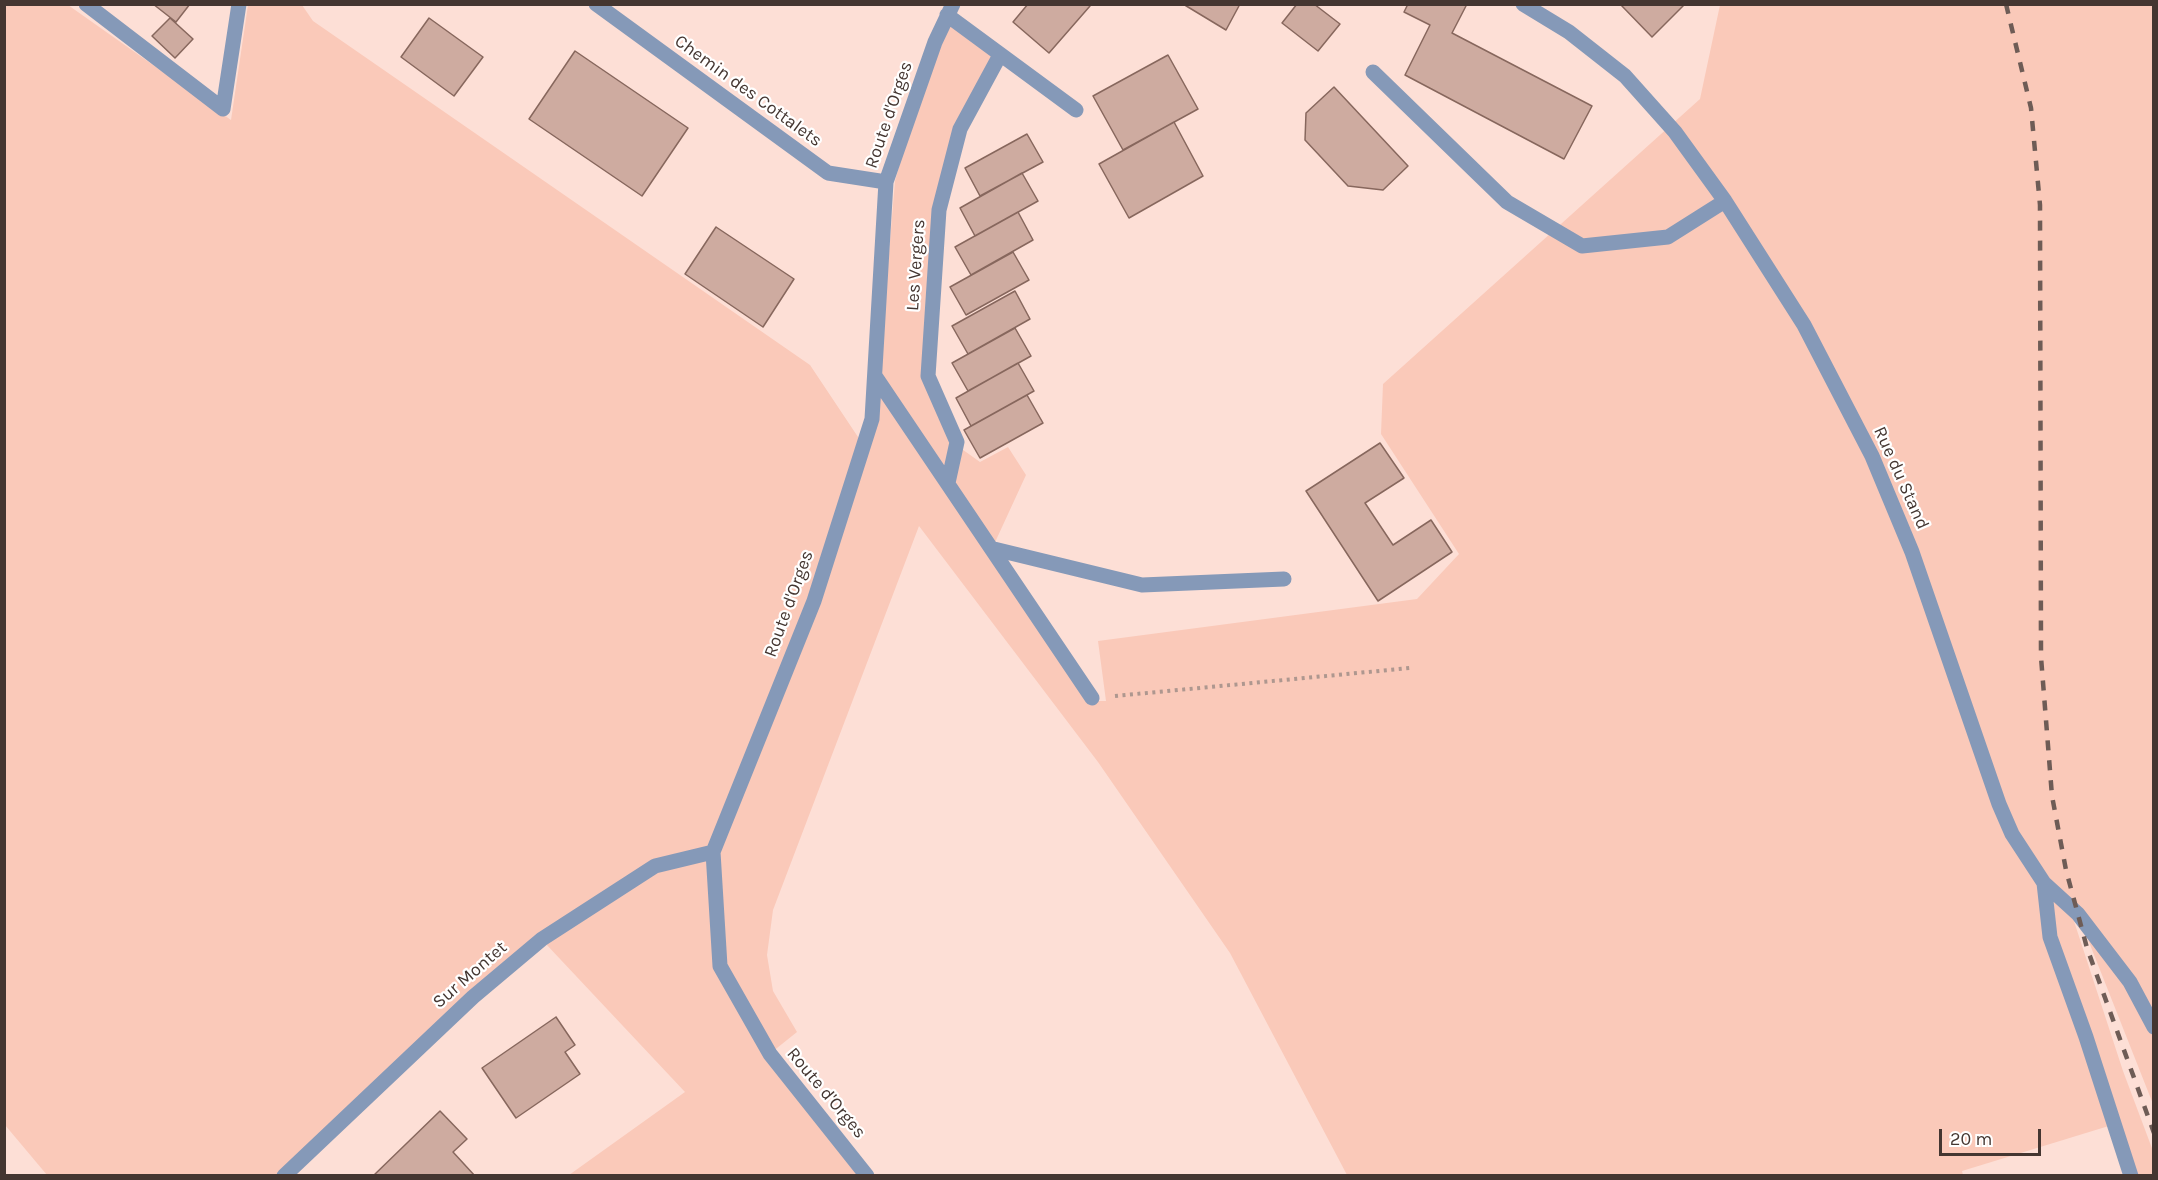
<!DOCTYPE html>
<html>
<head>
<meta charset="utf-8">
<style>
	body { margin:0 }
	#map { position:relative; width:2158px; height:1180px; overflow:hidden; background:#fddfd6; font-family:Karla,sans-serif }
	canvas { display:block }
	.frame { position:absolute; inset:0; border:6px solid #443631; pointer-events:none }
	.scale { position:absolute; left:1939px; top:1129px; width:102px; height:27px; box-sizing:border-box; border:3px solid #443631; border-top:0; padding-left:8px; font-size:18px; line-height:21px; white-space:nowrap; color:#443631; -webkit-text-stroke:4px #fff; paint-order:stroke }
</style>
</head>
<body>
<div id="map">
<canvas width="2158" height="1180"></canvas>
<div class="frame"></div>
<div class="scale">20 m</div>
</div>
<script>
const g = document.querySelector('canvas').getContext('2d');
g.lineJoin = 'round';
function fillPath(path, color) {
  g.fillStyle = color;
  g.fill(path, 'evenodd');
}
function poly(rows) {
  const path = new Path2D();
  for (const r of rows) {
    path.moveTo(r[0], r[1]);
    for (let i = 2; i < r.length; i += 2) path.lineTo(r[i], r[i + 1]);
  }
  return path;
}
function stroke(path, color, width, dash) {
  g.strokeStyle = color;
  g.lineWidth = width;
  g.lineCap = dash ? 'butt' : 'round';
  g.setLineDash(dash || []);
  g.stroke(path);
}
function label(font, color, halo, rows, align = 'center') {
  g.font = font + ' Karla,sans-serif';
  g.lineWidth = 4.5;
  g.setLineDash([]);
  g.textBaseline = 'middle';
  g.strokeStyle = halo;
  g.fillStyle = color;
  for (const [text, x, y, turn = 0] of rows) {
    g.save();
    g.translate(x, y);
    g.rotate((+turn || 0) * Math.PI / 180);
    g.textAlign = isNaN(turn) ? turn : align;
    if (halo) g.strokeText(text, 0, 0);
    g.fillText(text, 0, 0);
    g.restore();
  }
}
const green = poly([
	[4,5,68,5,231,120,248,5,302,5,313,21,810,365,862,443,813,601,712,849,654,863,541,937,282,1175,47,1175,5,1125],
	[1720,5,2153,5,2153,1021,2132,980,2042,883,2112,1125,1962,1171,1963,1175,1347,1175,1230,953,1098,762,919,526,773,910,767,955,773,991,797,1032,772,1052,722,965,715,851,816,601,879,374,895,181,915,108,949,21,994,56,956,127,922,376,952,442,980,462,1008,447,1026,475,991,551,1091,701,1106,701,1098,641,1417,599,1459,554,1381,434,1383,384,1700,99],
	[710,855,717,967,864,1175,569,1175,685,1092,545,943,657,869],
	[2045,887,2071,912,2123,1071,2153,1151,2153,1175,2132,1175,2051,936],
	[2087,937,2127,983,2153,1035,2153,1104]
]);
const building = poly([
	[153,4,190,4,176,22,153,4],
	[1028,4,1089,4,1090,6,1049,53,1013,22,1028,4],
	[1183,4,1240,4,1226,30,1183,4],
	[1297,4,1314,4,1340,24,1318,51,1282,23,1297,4],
	[1408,4,1467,4,1452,33,1592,106,1564,159,1405,75,1430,25,1404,12,1408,4],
	[1620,4,1685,4,1652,37,1620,4],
	[170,18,193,39,175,58,152,36,170,18],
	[429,18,483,57,454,96,401,57,429,18],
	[575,51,688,128,642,196,529,119,575,51],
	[1168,55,1198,109,1123,150,1093,96,1168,55],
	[1334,87,1408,166,1383,190,1348,186,1305,140,1306,113,1334,87],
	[1174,122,1203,176,1129,218,1099,164,1174,122],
	[1027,134,1043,162,980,196,965,168,1027,134],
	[1022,173,1038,201,975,236,960,208,1022,173],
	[1018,212,1033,240,971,275,955,247,1018,212],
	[716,227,794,279,763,327,685,274,716,227],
	[1013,252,1029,280,966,315,950,287,1013,252],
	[1015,291,1030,319,968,354,952,326,1015,291],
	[1015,328,1031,356,968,391,952,363,1015,328],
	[1018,363,1034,391,971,426,956,398,1018,363],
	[1027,395,1043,423,980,458,964,430,1027,395],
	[1380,443,1404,478,1365,503,1393,545,1431,520,1452,552,1378,601,1306,491,1380,443],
	[556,1017,575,1045,565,1052,580,1074,516,1118,482,1068,556,1017],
	[440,1111,467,1139,453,1152,475,1176,373,1176,440,1111]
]);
const path = poly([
	[1115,696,1410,668]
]);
const minor = poly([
	[86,4,223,109,239,4],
	[596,4,828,173,886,182],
	[1523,4,1569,32,1625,76,1675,132,1725,201,1804,325,1872,456,1912,552,1999,804,2012,834,2044,883,2078,914,2130,982,2154,1027],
	[947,15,1076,110],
	[1373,72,1507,202,1582,246,1668,237,1725,201],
	[875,376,1092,698],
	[948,483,957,442,928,376,939,210,960,129,1000,55],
	[994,549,1142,585,1284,579],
	[2044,883,2050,937,2086,1037,2131,1176],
	[284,1176,473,997,542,939,655,866,713,852],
	[867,1176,770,1054,720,966,713,852,814,601,872,419,886,182,935,42,953,4]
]);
const rail = poly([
	[2006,4,2031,108,2040,205,2041,657,2052,796,2066,870,2087,948,2154,1133]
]);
const streetNames = [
	["Chemin des Cottalets",748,91,36],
	["Route d'Orges",889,115,-71],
	["Les Vergers",916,265,-86],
	["Rue du Stand",1901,478,66],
	["Route d'Orges",789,604,-70],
	["Sur Montet",470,975,-41],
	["Route d'Orges",826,1093,50]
];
fillPath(green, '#fac9b9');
fillPath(building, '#ceaba0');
stroke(building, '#87675d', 1.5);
stroke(path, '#ae978f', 4, [3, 4.5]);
stroke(minor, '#8599b8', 15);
stroke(rail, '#6e5c56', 4.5, [10, 10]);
label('18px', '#443631', '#fff', streetNames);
</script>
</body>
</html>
